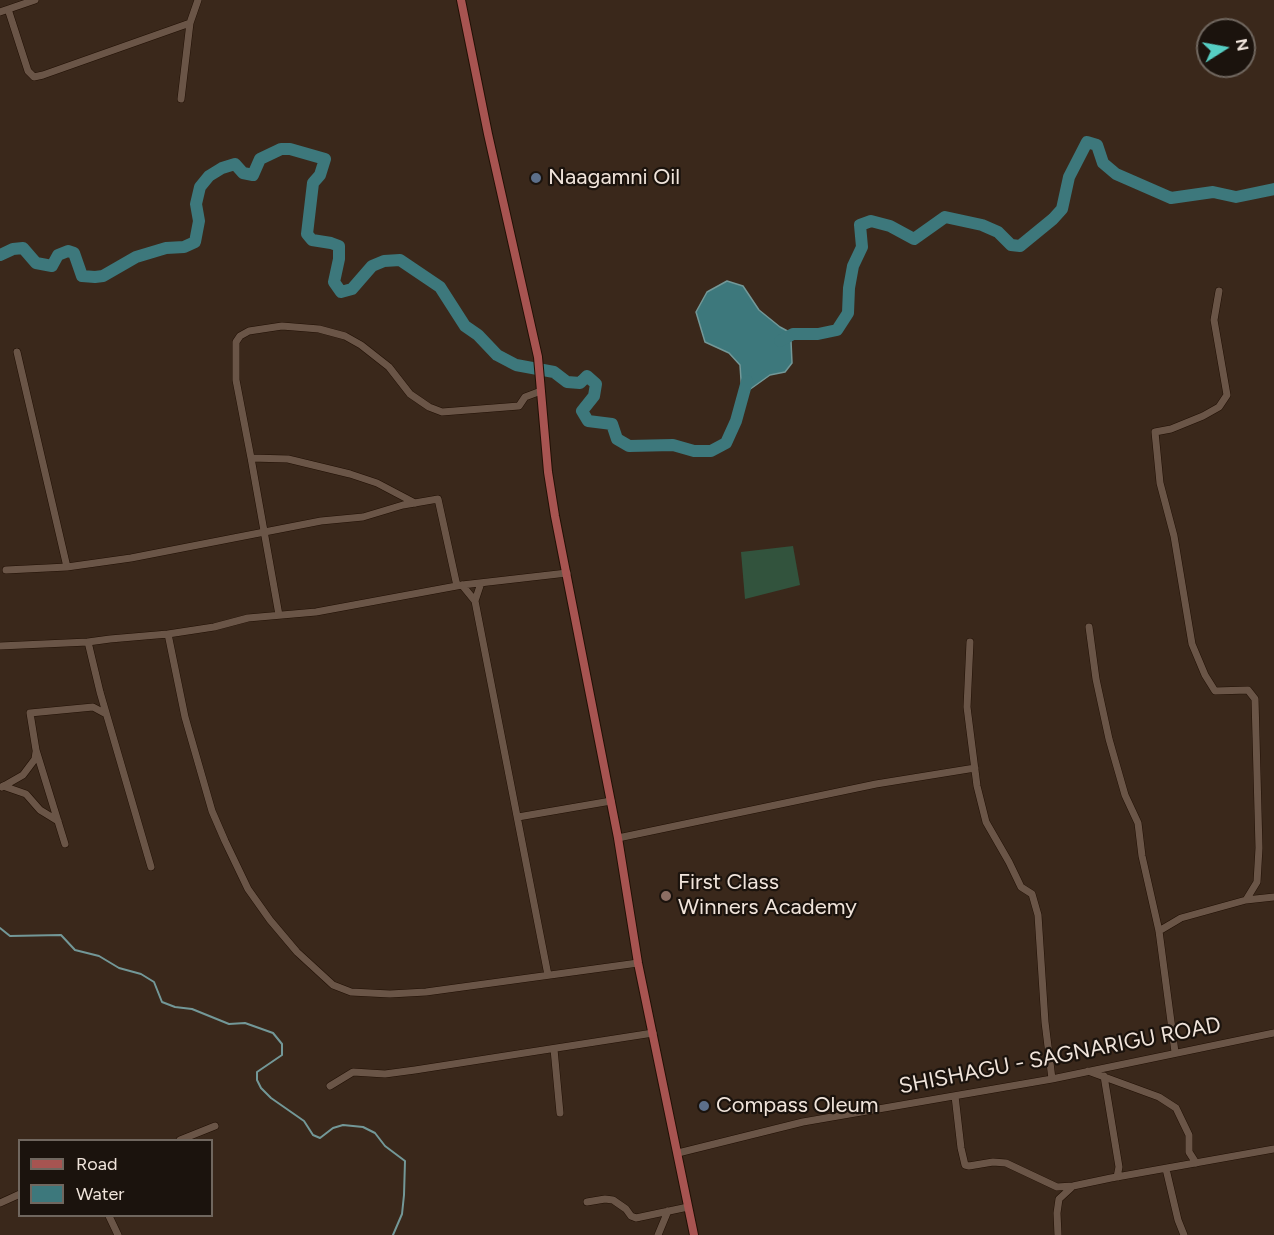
<!DOCTYPE html>
<html>
<head>
<meta charset="utf-8">
<style>
	body { margin:0 }
	#map { position:relative; width:1274px; height:1235px; overflow:hidden; background:#3a281b; font-family:Figtree,sans-serif }
	canvas { display:block }
	.legend { position:absolute; left:18px; top:1139px; width:195px; height:78px; box-sizing:border-box; background:#1b130d; border:2px solid #70675f; margin:0; padding:8px 10px; list-style:none; font-size:18px; color:#f0e4db }
	.legend li { display:flex; align-items:center; gap:12px; height:30px }
	.legend b { width:30px; border:2px solid #70675f }
	.north { position:absolute; left:1196px; top:18px; width:60px; height:60px; box-sizing:border-box; background:#1b130d; border:2px solid #70675f; border-radius:50%; rotate:79deg; font-size:16px; font-weight:700; line-height:24px; text-align:center; color:#f0e4db }
	.north::after { content:''; display:block; margin:auto; width:21px; height:27px; background:#56cec3; clip-path:polygon(50% 0,100% 100%,50% 72%,0 100%) }
</style>
</head>
<body>
<div id="map">
<canvas width="1274" height="1235"></canvas>
<ul class="legend">
<li><b style="height:8px;background:#a75451"></b>Road</li>
<li><b style="height:16px;background:#3d787c"></b>Water</li>
</ul>
<div class="north">N</div>
</div>
<script>
const g = document.querySelector('canvas').getContext('2d');
g.lineJoin = 'round';
function fillPath(path, color) {
  g.fillStyle = color;
  g.fill(path, 'evenodd');
}
function poly(rows) {
  const path = new Path2D();
  for (const r of rows) {
    path.moveTo(r[0], r[1]);
    for (let i = 2; i < r.length; i += 2) path.lineTo(r[i], r[i + 1]);
  }
  return path;
}
function stroke(path, color, width, dash) {
  g.strokeStyle = color;
  g.lineWidth = width;
  g.lineCap = dash ? 'butt' : 'round';
  g.setLineDash(dash || []);
  g.stroke(path);
}
function label(font, color, halo, rows, align = 'center') {
  g.font = font + ' Figtree,sans-serif';
  g.lineWidth = 4.5;
  g.setLineDash([]);
  g.textBaseline = 'middle';
  g.strokeStyle = halo;
  g.fillStyle = color;
  for (const [text, x, y, turn = 0] of rows) {
    g.save();
    g.translate(x, y);
    g.rotate((+turn || 0) * Math.PI / 180);
    g.textAlign = isNaN(turn) ? turn : align;
    if (halo) g.strokeText(text, 0, 0);
    g.fillText(text, 0, 0);
    g.restore();
  }
}
const green = poly([
	[793,546,800,585,745,599,741,552]
]);
const water = poly([
	[727,281,743,286,759,310,780,327,793,334,791,341,792,363,785,372,770,375,742,395,740,365,729,353,705,342,696,312,707,292,727,281]
]);
const stream = poly([
	[0,928,10,936,61,935,75,950,99,956,119,968,141,974,154,982,162,1002,175,1007,192,1009,229,1024,245,1023,273,1033,282,1044,282,1055,257,1072,257,1080,261,1088,271,1098,304,1121,313,1135,320,1138,333,1128,343,1125,363,1127,375,1133,385,1146,405,1161,404,1195,402,1214,393,1235]
]);
const river = poly([
	[0,255,13,249,23,248,36,263,52,266,58,255,68,251,74,253,82,276,95,277,103,276,136,257,166,248,184,247,195,242,199,221,196,204,200,187,209,176,222,168,235,164,243,173,253,175,260,159,281,149,290,149,325,159,320,175,313,183,307,234,312,240,331,243,339,246,339,259,334,282,341,292,352,289,372,266,384,261,400,260,440,287,465,326,478,335,497,355,516,365,554,372,567,382,580,383,587,376,596,384,594,396,582,411,588,421,612,424,617,439,629,446,673,445,694,451,711,451,726,443,736,421,747,381],
	[780,341,793,334,818,334,837,330,848,313,849,288,853,266,862,247,860,225,871,221,890,226,914,239,945,217,982,225,998,232,1011,245,1020,246,1053,219,1062,209,1069,177,1087,142,1097,145,1103,163,1116,174,1171,198,1213,192,1236,197,1274,189]
]);
const minor = poly([
	[8,9,28,71,34,77,43,75,190,23],
	[0,12,35,0],
	[181,99,190,23,198,0],
	[17,352,67,567,131,558,321,521,363,517,403,505,438,499,457,586],
	[251,458,279,615],
	[415,503,377,483,350,474,288,459,251,458,236,380,236,342,240,336,249,331,282,326,319,329,345,336,361,345,389,367,410,394,429,407,442,412,519,406,525,397,541,391],
	[6,570,67,567],
	[462,585,475,601,548,975],
	[475,601,481,583],
	[1089,627,1096,679,1109,739,1125,795,1138,823,1142,856,1159,931,1175,1052],
	[168,634,185,717,212,811,225,841,248,889,270,920,297,952,333,985,351,992,390,994,426,992,638,963],
	[88,642,100,692,151,867],
	[970,642,967,707,977,786,986,822,1009,862,1021,887,1032,894,1038,915,1045,1022,1052,1079],
	[0,646,88,642,110,639,168,634,214,627,248,618,316,612,462,585,567,573],
	[3,786,26,794,40,810,58,821],
	[2,787,23,775,35,759,36,752],
	[518,817,611,801],
	[618,838,876,784,975,768],
	[65,844,36,750,30,713,93,707,106,714],
	[1246,900,1274,897],
	[1159,931,1181,918,1246,900,1257,882,1259,848,1255,699,1248,690,1215,691,1205,675,1192,644,1174,536,1160,483,1155,432,1171,429,1203,416,1219,407,1227,395,1214,320,1219,291],
	[554,1049,560,1113],
	[1088,1071,1159,1097,1176,1108,1189,1135,1189,1152,1196,1163],
	[1104,1076,1119,1167,1117,1177],
	[330,1086,353,1072,385,1074,415,1070,653,1033],
	[955,1096,961,1148,965,1165,969,1166,993,1162,1006,1163,1057,1187,1073,1186,1111,1178,1274,1149],
	[180,1140,215,1126],
	[678,1153,803,1122,1052,1079,1274,1033],
	[1166,1169,1178,1220,1184,1235],
	[587,1202,605,1199,613,1200,626,1209,631,1216,636,1218,688,1207],
	[0,1203,20,1194],
	[109,1216,118,1235],
	[658,1235,668,1211],
	[1058,1235,1057,1213,1059,1199,1071,1188]
]);
const major = poly([
	[461,0,488,134,538,357,548,472,555,516,618,838,638,963,694,1235]
]);
const markers = [
	[536,178,6,"#5c6f8a"],
	[666,896,6,"#8d6e63"],
	[704,1106,6,"#5c6f8a"]
];
const poiNames = [
	["Naagamni Oil",548,178],
	["First Class",678,883],
	["Winners Academy",678,908],
	["Compass Oleum",716,1106]
];
const streetNames = [
	["SHISHAGU - SAGNARIGU ROAD",1060,1056,-11]
];
fillPath(green, '#32533d');
fillPath(water, '#3d787c');
stroke(water, '#739898', 1.5);
stroke(stream, '#739898', 2);
stroke(river, '#3d787c', 12);
stroke(minor, '#211005', 8);
stroke(major, '#211005', 10);
stroke(minor, '#6a5547', 7);
stroke(major, '#a75451', 8);
for (const [x, y, r, color] of markers) {
  const dot = new Path2D();
  dot.arc(x, y, r, 0, 2 * Math.PI);
  g.fillStyle = color;
  g.fill(dot);
  stroke(dot, '#1b130d', 2);
}
label('22px', '#f0e4db', '#1b130d', poiNames, 'left');
label('22px', '#f0e4db', '#1b130d', streetNames);
</script>
</body>
</html>
